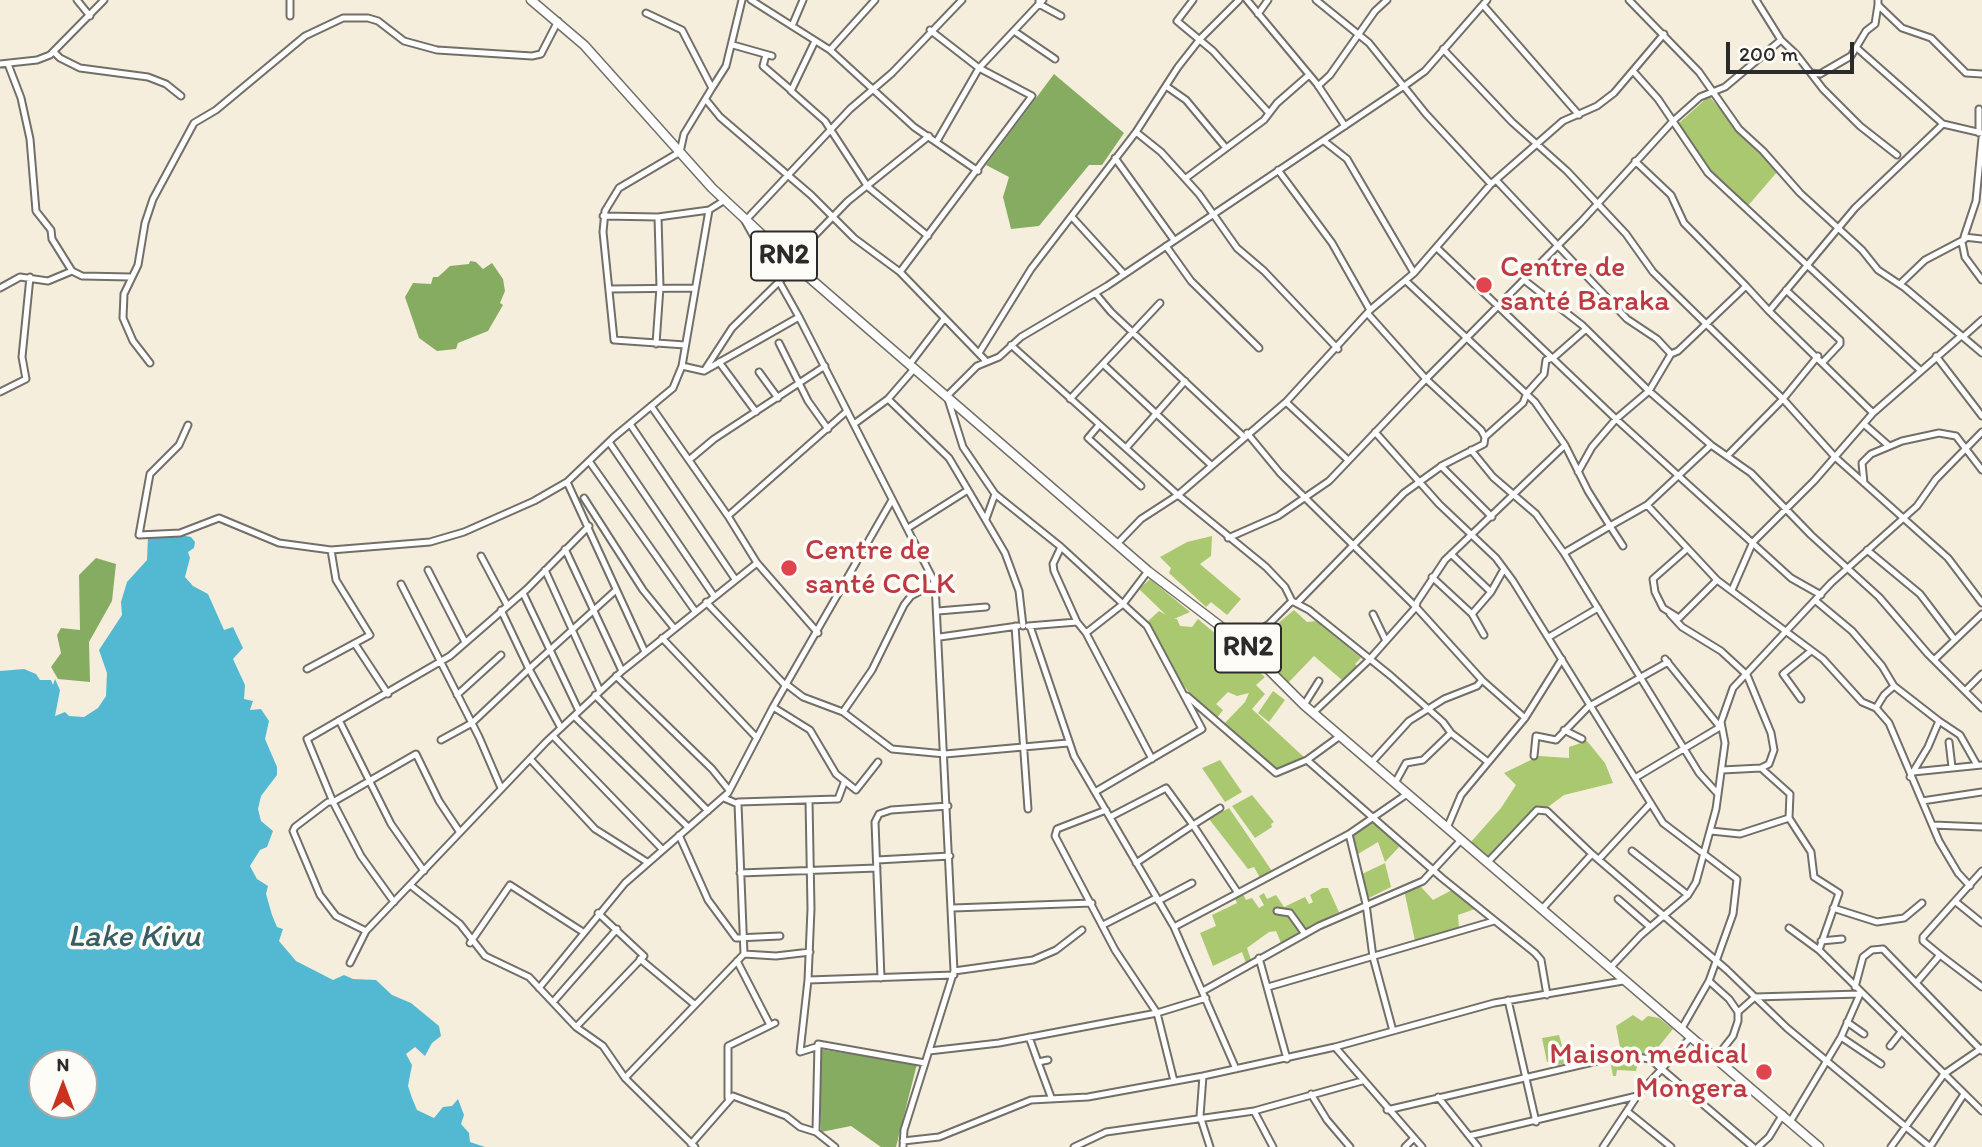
<!DOCTYPE html>
<html>
<head>
<meta charset="utf-8">
<style>
	body { margin:0 }
	#map { position:relative; width:1982px; height:1147px; overflow:hidden; background:#f6eedc; font-family:Itim,sans-serif }
	canvas { display:block }
	.north { position:absolute; left:28px; top:1049px; width:70px; height:70px; box-sizing:border-box; background:#fdfcf7; border:2px solid #a9a8a5; border-radius:50%; rotate:0deg; font-size:19px; font-weight:700; line-height:28px; text-align:center; color:#2b2b2b }
	.north::after { content:''; display:block; margin:auto; width:24px; height:32px; background:#c8321e; clip-path:polygon(50% 0,100% 100%,50% 72%,0 100%) }
	.scale { position:absolute; left:1726px; top:42px; width:128px; height:32px; box-sizing:border-box; border:4px solid #2b2b2b; border-top:0; padding-left:9px; font-size:21px; line-height:24px; white-space:nowrap; color:#2b2b2b; -webkit-text-stroke:5px #fdfcf7; paint-order:stroke }
</style>
</head>
<body>
<div id="map">
<canvas width="1982" height="1147"></canvas>
<div class="north">N</div>
<div class="scale">200 m</div>
</div>
<script>
const g = document.querySelector('canvas').getContext('2d');
g.lineJoin = 'round';
function fillPath(path, color) {
  g.fillStyle = color;
  g.fill(path, 'evenodd');
}
function poly(rows) {
  const path = new Path2D();
  for (const r of rows) {
    path.moveTo(r[0], r[1]);
    for (let i = 2; i < r.length; i += 2) path.lineTo(r[i], r[i + 1]);
  }
  return path;
}
function stroke(path, color, width, dash) {
  g.strokeStyle = color;
  g.lineWidth = width;
  g.lineCap = dash ? 'butt' : 'round';
  g.setLineDash(dash || []);
  g.stroke(path);
}
function label(font, color, halo, rows, align = 'center') {
  g.font = font + ' Itim,sans-serif';
  g.lineWidth = 7;
  g.setLineDash([]);
  g.textBaseline = 'middle';
  g.strokeStyle = halo;
  g.fillStyle = color;
  for (const [text, x, y, turn = 0] of rows) {
    g.save();
    g.translate(x, y);
    g.rotate((+turn || 0) * Math.PI / 180);
    g.textAlign = isNaN(turn) ? turn : align;
    if (halo) g.strokeText(text, 0, 0);
    g.fillText(text, 0, 0);
    g.restore();
  }
}
const green = poly([
	[1709,96,1748,142,1760,150,1778,171,1746,208,1706,167,1678,124],
	[1212,536,1211,556,1200,564,1241,599,1227,615,1211,602,1206,607,1169,573,1171,568,1160,557,1187,542],
	[1150,579,1190,612,1174,619,1177,619,1180,626,1192,627,1198,619,1229,645,1223,652,1229,659,1238,654,1265,677,1256,685,1265,694,1252,709,1306,759,1277,771,1222,726,1245,702,1249,693,1237,696,1228,692,1216,704,1223,710,1216,719,1197,702,1180,681,1147,622,1159,611,1166,615,1139,589],
	[1294,610,1307,622,1316,621,1361,658,1355,664,1358,667,1343,681,1314,656,1288,683,1247,649],
	[1273,691,1285,700,1269,722,1258,713],
	[1587,741,1605,763,1613,783,1564,795,1540,813,1495,858,1488,858,1470,843,1501,808,1516,785,1504,773,1539,756,1569,758,1569,747],
	[1220,760,1242,792,1225,802,1202,768],
	[1252,795,1274,822,1271,824,1272,827,1255,838,1232,806],
	[1229,808,1272,871,1260,878,1254,867,1248,869,1209,819],
	[1376,821,1400,846,1385,862,1378,842,1358,854,1353,835],
	[1385,863,1391,887,1369,898,1362,874],
	[1421,887,1433,900,1452,890,1475,909,1458,915,1459,928,1415,941,1404,890],
	[1322,888,1328,888,1339,912,1281,943,1276,931,1269,932,1247,948,1251,960,1246,963,1242,952,1213,966,1200,933,1216,926,1212,915,1237,903,1235,898,1243,894,1246,900,1252,898,1259,908,1264,905,1259,896,1264,893,1267,899,1276,895,1284,907,1305,897,1309,904,1313,902,1310,895],
	[1633,1015,1642,1021,1648,1016,1659,1018,1673,1029,1651,1056,1621,1052,1616,1026],
	[1559,1035,1567,1063,1558,1065,1556,1060,1547,1062,1542,1038],
	[1639,1059,1636,1071,1617,1070,1616,1076,1613,1076,1610,1060]
]);
const forest = poly([
	[1054,74,1124,133,1102,165,1089,165,1039,226,1011,229,1003,197,1009,177,986,165],
	[470,261,476,262,483,269,492,263,503,279,505,291,500,303,503,305,488,331,458,343,456,349,437,351,419,338,405,297,413,283,431,284,433,277,438,277,450,266,469,264],
	[96,558,116,564,112,601,89,642,90,682,58,679,51,667,61,653,57,635,61,628,80,630,79,575],
	[818,1049,917,1064,896,1147,881,1147,851,1126,821,1132]
]);
const water = poly([
	[171,533,191,537,195,542,194,548,188,552,190,558,185,577,193,586,208,594,224,630,233,627,243,648,233,659,245,685,244,699,253,701,250,710,261,709,269,721,265,739,277,767,277,775,261,796,258,809,261,821,273,831,267,847,260,850,250,866,257,879,268,886,266,894,272,915,277,927,283,929,279,941,296,961,333,980,344,975,353,979,376,980,392,995,411,1003,439,1026,441,1036,432,1043,425,1056,415,1047,406,1054,412,1065,408,1086,412,1098,417,1110,434,1118,443,1107,452,1106,458,1099,464,1115,461,1124,469,1133,470,1142,485,1147,0,1147,0,671,24,669,36,674,40,680,51,680,53,685,55,679,60,690,55,716,65,712,69,716,84,717,98,708,106,696,107,673,99,650,122,615,121,602,127,582,147,560,148,536],
	[42,1063,84,1063,84,1105,42,1105]
]);
const minor = poly([
	[77,0,90,16],
	[751,0,830,50,914,127,978,171],
	[1043,0,1039,4,1061,16],
	[1193,0,1177,21,1213,51,1269,113],
	[1247,0,1317,84,1345,126],
	[1316,0,1369,43,1426,114,1491,184],
	[1629,0,1699,72,1739,129,1763,151,1800,193,1862,250,1878,270,1905,288,1982,353],
	[1756,0,1781,40,1796,54,1823,89,1860,126,1897,155],
	[1878,0,1878,5,1902,28,1931,38,1966,73,1982,74],
	[1483,5,1579,115],
	[646,13,682,30,712,88,684,134,680,152,619,188,605,211,603,232,614,340,685,345],
	[1258,14,1268,0],
	[290,16,290,0],
	[792,26,803,0],
	[930,30,979,68,937,141],
	[1014,31,1055,59],
	[815,41,791,91,825,121,868,187,928,236],
	[733,45,772,56],
	[1443,49,1512,122,1567,171,1626,234,1653,272,1783,399,1835,457,1948,558,1982,603],
	[1858,49,1943,124,1982,133],
	[830,50,875,0],
	[54,52,60,58,80,68,148,77,166,84,181,96],
	[766,55,763,66,791,90],
	[0,64,37,60,50,55,104,0],
	[8,64,21,98,30,139,36,211,51,230,52,239,72,271],
	[1633,71,1658,99,1708,173,1920,370],
	[1811,73,1820,74,1851,56,1866,31,1875,24,1878,5],
	[1166,86,1186,100,1226,148],
	[1318,86,1330,75,1375,11,1387,0],
	[712,88,726,66,742,0],
	[707,101,720,117,811,195,854,238,900,272],
	[1979,109,1979,133],
	[1136,132,1161,152,1199,194,1237,248,1264,271,1338,349],
	[1982,138,1976,201,1964,237,1982,239],
	[1324,141,1347,159,1414,273],
	[1115,158,1174,240],
	[1635,161,1671,195,1684,223,1746,286],
	[1278,170,1332,243,1370,310],
	[1186,178,1264,120,1277,103,1309,75],
	[603,216,658,217,709,210],
	[1072,217,1124,274],
	[1962,242,1965,257,1982,280],
	[1166,246,1191,281,1259,348],
	[1437,248,1616,419,1649,391,1671,354,1657,339,1627,319,1496,180],
	[790,261,848,201,929,136],
	[1524,280,1582,325,1649,391,1711,445,1751,473,1811,535,1879,597,1928,654,1982,708],
	[1406,281,1535,402,1565,445,1588,491,1610,526,1647,505,1711,445],
	[1900,284,1925,260,1965,239],
	[0,288,20,277,48,281,72,271,82,276,131,277],
	[610,289,694,288],
	[1786,290,1840,340,1840,344,1824,361],
	[1095,293,1111,312,1243,436],
	[1769,311,1873,413],
	[1368,314,1426,379,1581,222,1673,121,1700,97,1725,87,1781,40],
	[1963,337,1982,320],
	[779,343,808,401,828,429],
	[656,344,660,287,658,217],
	[1011,345,1178,495,1266,567,1285,587,1292,601,1309,610,1391,676,1443,722,1451,733,1488,762],
	[979,353,1031,269,1136,132,1178,67,1200,39,1239,0],
	[1671,354,1678,351,1746,286,1769,311,1855,208,1943,124],
	[1936,356,1982,416],
	[986,361,900,272,1032,96,979,68,1039,4,1039,0],
	[719,362,756,412],
	[150,363,133,341,123,318,124,294,138,265,145,223,153,199,194,123,216,110,305,36,343,18,368,18,378,21,404,41,437,50,532,56,541,54,558,21],
	[1103,364,1210,464],
	[909,365,944,319],
	[682,366,704,371,799,317],
	[704,371,732,328,795,266],
	[759,372,778,398],
	[0,392,26,379,22,357,30,277],
	[888,399,949,458,968,490],
	[1070,399,1160,303],
	[1286,402,1348,460],
	[651,406,728,516,757,563,818,633],
	[630,424,735,579],
	[854,424,888,399,914,369],
	[188,425,179,445,150,474,139,535,180,533,219,518,279,543,331,550,430,542,464,532,534,501,567,482,614,437,673,388,682,366,709,210,725,200],
	[1099,425,1088,438,1141,486],
	[1865,425,1889,446],
	[1375,432,1439,504,1496,558,1513,581,1663,823,1737,879,1733,914,1709,981,1729,999,1738,1012,1738,1021,1733,1036,1715,1059],
	[1247,433,1280,473,1416,607,1369,660,1313,713],
	[1485,437,1523,403,1527,393,1544,374,1546,360,1553,358,1586,329],
	[609,442,714,596],
	[1126,448,1185,381],
	[1471,450,1493,477,1536,514,1564,553,1699,773,1718,794],
	[1727,456,1783,399,1818,356],
	[689,460,714,439,825,366],
	[589,461,695,611],
	[1441,466,1492,517],
	[1578,472,1592,447,1616,419,1791,578,1821,595],
	[567,482,645,652],
	[1864,483,1862,463,1871,454,1902,441,1939,433,1956,436,1982,470],
	[584,498,643,590,674,628],
	[1647,505,1717,580,1823,659,1862,702,1876,708,1889,723,1939,841,1958,873,1970,886],
	[728,516,847,411],
	[986,519,995,494],
	[908,528,968,490,1005,553,1019,591,1023,626],
	[1228,538,1278,516,1329,481,1426,379,1481,430,1485,437,1484,444,1443,465,1404,493,1298,602],
	[1117,544,1141,519,1178,495,1286,402,1370,310,1414,273,1491,184,1563,121,1597,106,1614,93,1664,34],
	[1061,547,1053,564,1054,571,1077,622,1086,633,1152,759],
	[565,549,622,671],
	[1687,549,1653,579,1655,592,1663,608,1679,618,1717,580],
	[1867,550,1920,594,1955,640],
	[1564,553,1610,526,1623,546],
	[1451,554,1491,592,1504,569],
	[481,556,507,605],
	[428,570,465,642],
	[545,570,600,691],
	[1432,577,1472,614,1484,635],
	[401,584,479,737,501,788],
	[1732,590,1753,542,1814,481,1873,413,1961,336],
	[523,593,579,711],
	[1816,601,1852,631,1882,666,1894,686,1939,721,1928,747,1910,777],
	[706,602,785,685],
	[501,610,529,669,616,590],
	[938,611,986,607],
	[1373,614,1386,641],
	[1472,614,1491,592],
	[1670,614,1682,627,1721,651,1747,675,1771,733,1774,750,1769,764,1761,768,1722,770],
	[1015,626,1028,809],
	[1028,626,1077,622],
	[1030,626,1074,756,1174,927,1236,1069],
	[1086,633,1123,604,1148,571],
	[940,637,1018,626],
	[1549,637,1598,608],
	[662,638,757,738],
	[1241,642,1269,624,1292,601],
	[355,644,388,694],
	[1935,659,1982,614],
	[307,669,370,635,336,580,331,550],
	[616,676,712,769,729,790],
	[1482,680,1525,718],
	[786,684,803,697,843,712,892,749,945,754,1068,743],
	[1965,691,1982,674],
	[457,695,501,655],
	[595,695,708,811],
	[1187,696,1276,773,1307,760,1340,736],
	[1801,699,1783,674,1811,651],
	[1304,705,1319,681],
	[773,707,810,730,836,774,856,790,878,762],
	[1876,708,1884,695,1894,686],
	[843,712,872,670,904,605,911,596,935,583],
	[574,716,688,827],
	[339,720,391,824,424,871],
	[1939,721,1960,735,1977,765],
	[1564,730,1582,739],
	[553,736,662,849],
	[441,740,472,723,529,669,561,728],
	[1949,742,1952,767],
	[1534,756,1536,736,1556,740,1588,707,1668,662],
	[530,759,595,829,647,862],
	[1307,760,1442,878,1535,953,1541,960,1547,995],
	[1371,763,1409,721,1444,699,1477,686,1482,680,1416,607,1417,602,1445,560,1565,445],
	[1761,768,1790,794,1789,818,1811,852,1814,877,1839,893,1819,950,1982,1111],
	[1913,772,1982,765],
	[1635,778,1720,727,1665,659],
	[1395,783,1406,763,1423,760,1451,733],
	[1095,792,1202,729,1147,626,1061,547,995,494,963,447,947,396,977,366,999,357,1021,337,1107,286,1407,84,1425,71,1487,0],
	[809,800,811,909,808,980,954,975],
	[1922,801,1982,792],
	[738,802,838,799,844,783],
	[1106,810,1057,829,1055,836,1115,950,1157,1013,1174,1081],
	[1110,817,1166,788,1193,825,1220,808],
	[1933,825,1982,827],
	[1447,828,1461,795,1525,718,1562,659],
	[459,831,439,801,416,754,333,802,307,739,450,656,527,589,589,526],
	[1711,831,1740,834,1789,818],
	[1349,834,1366,904,1373,957,1393,1031],
	[679,835,708,900,736,938,780,936],
	[1632,851,1688,895],
	[1592,854,1727,970,1787,1028,1930,1147],
	[1599,859,1650,804],
	[877,860,950,856],
	[1136,863,1193,825,1238,893],
	[1487,863,1537,810,1547,811,1592,854,1542,909],
	[740,873,877,868],
	[410,885,460,924,485,956,529,977,576,1027,603,1046,625,1078,695,1147],
	[1618,899,1650,927],
	[1158,901,1192,883],
	[1956,902,1982,923],
	[953,908,1092,903],
	[1833,908,1877,922,1904,918,1922,903],
	[1277,911,1290,913,1305,934],
	[1103,925,1156,898],
	[1174,927,1349,834,1407,794],
	[1789,928,1819,950],
	[366,931,336,916,320,895,293,831,295,827,328,802,333,802,361,856,394,902],
	[1821,941,1842,939],
	[470,943,510,885,583,932],
	[744,954,776,956,810,952],
	[1940,955,1982,987],
	[1259,958,1287,1059],
	[640,959,694,1004],
	[737,961,770,1025],
	[350,963,366,931,546,742,622,671,757,563],
	[1610,968,1641,935,1688,895,1696,882,1716,809,1725,743,1721,722,1733,688,1831,583,1917,506,1936,479,1982,432],
	[954,971,1033,960,1056,950,1082,930],
	[881,978,875,822,879,814,891,810,948,806],
	[808,980,800,1052,816,1047],
	[1916,983,1940,955,1923,941,1923,937,1982,871],
	[1268,987,1494,921],
	[1855,987,1863,957,1872,950,1883,949,1982,1051],
	[539,988,625,883,728,793,773,707,892,500],
	[1203,991,1319,926,1423,881,1461,840],
	[1508,1000,1536,1122],
	[553,1002,617,929],
	[1738,1012,1755,997,1860,994],
	[1847,1022,1864,1034],
	[576,1027,644,956,598,913],
	[1682,1028,1709,981],
	[1029,1037,1038,1062],
	[1841,1037,1881,1064],
	[1890,1046,1901,1032],
	[1335,1047,1422,1147],
	[929,1051,999,1043,1157,1013,1206,998],
	[1048,1060,1038,1062,1051,1097],
	[1203,1076,1200,1116,1210,1147],
	[625,1078,744,954,738,804,724,798],
	[1311,1094,1327,1120,1350,1147],
	[1438,1097,1478,1147],
	[728,1098,728,1046,775,1023],
	[1387,1110,1623,1055,1650,1059,1753,1147],
	[1254,1111,1273,1147],
	[1628,1112,1671,1147],
	[1790,1122,1841,1037,1860,994],
	[816,1132,818,1044,925,1063],
	[1469,1136,1637,1096],
	[903,1141,939,1137,1031,1100,1088,1097,1203,1076,1335,1047,1494,1003,1623,981],
	[691,1144,733,1096,786,1116,800,1127,816,1132,835,1147],
	[903,1147,904,1130,954,971,935,583,799,317,745,221,850,109,892,73,962,0],
	[1074,1147,1106,1132,1254,1111,1362,1081],
	[1405,1147,1414,1138],
	[1603,1147,1637,1096,1691,1037],
	[1758,1147,1769,1137,1783,1114],
	[1891,1147,1944,1074,1982,1048],
	[1930,1147,1964,1094]
]);
const highway = poly([
	[531,0,584,45,712,188,790,261,1148,571,1241,642,1304,705,1819,1147]
]);
const markers = [
	[1484,285,9,"#e0444e"],
	[789,568,9,"#e0444e"],
	[1764,1072,9,"#e0444e"]
];
const shields = [
	[784,256,66],
	[1248,648,66]
];
const shieldNames = [
	["RN2",784,256],
	["RN2",1248,648]
];
const healthNames = [
	["Centre de",1500,268],
	["santé Baraka",1500,302],
	["Centre de",805,551],
	["santé CCLK",805,585],
	["Maison médical",1748,1055,"right"],
	["Mongera",1748,1089,"right"]
];
const waterNames = [
	["Lake Kivu",134,938]
];
fillPath(green, '#a9c870');
fillPath(forest, '#86ac62');
fillPath(water, '#53b9d2');
stroke(minor, '#726f69', 9);
stroke(highway, '#726f69', 11);
stroke(minor, '#fff', 5);
stroke(highway, '#fff', 8);
for (const [x, y, r, color] of markers) {
  const dot = new Path2D();
  dot.arc(x, y, r, 0, 2 * Math.PI);
  g.fillStyle = color;
  g.fill(dot);
  stroke(dot, '#fdfcf7', 2.5);
}
for (const [x, y, w] of shields) {
  const box = new Path2D();
  box.roundRect(x - w / 2, y - 24.5, w, 49, 5);
  g.fillStyle = '#fdfcf7';
  g.fill(box);
  stroke(box, '#2b2b2b', 2);
}
label('bold 28px', '#2b2b2b', null, shieldNames);
label('30px', '#be3a42', '#fdfcf7', healthNames, 'left');
label('italic 32px', '#395d65', '#fdfcf7', waterNames);
</script>
</body>
</html>
